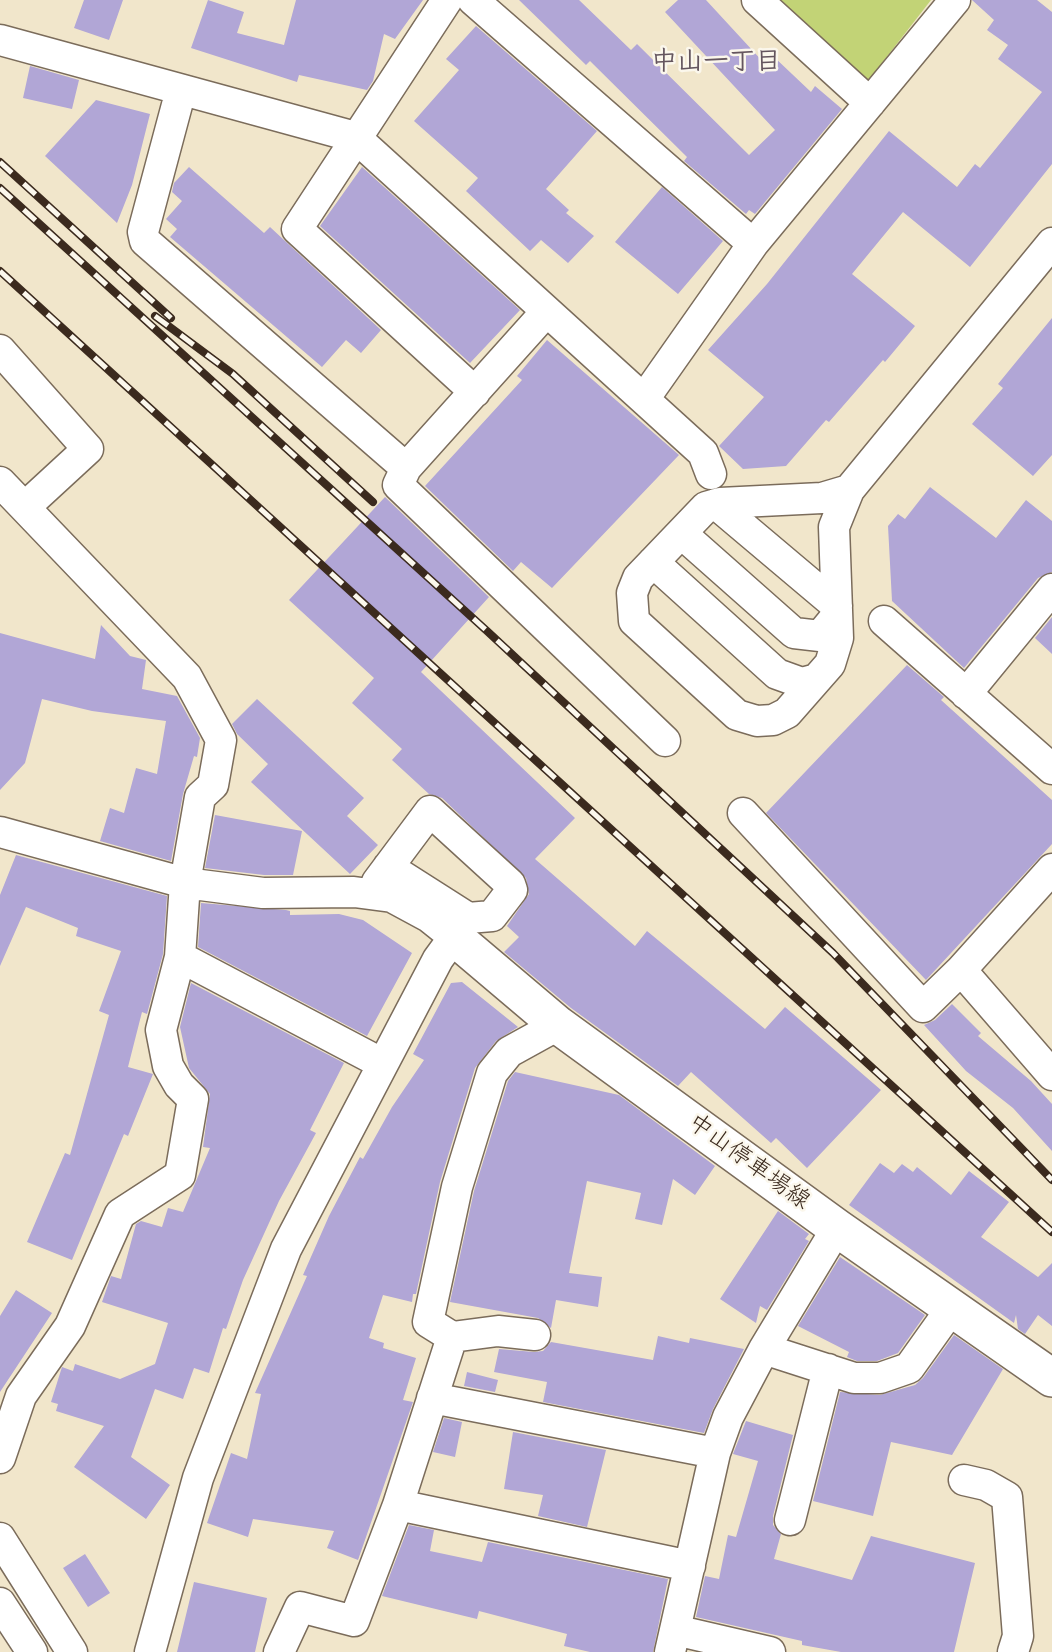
<!DOCTYPE html>
<html>
<head>
<meta charset="utf-8">
<style>
	body { margin:0 }
	canvas { display:block; background:#f1e6cb }
</style>
</head>
<body>
<canvas width="1052" height="1652"></canvas>
<script>
const g = document.querySelector('canvas').getContext('2d');
g.lineJoin = 'round';
function fillPath(path, color) {
  g.fillStyle = color;
  g.fill(path, 'evenodd');
}
function poly(rows) {
  const path = new Path2D();
  for (const r of rows) {
    path.moveTo(r[0], r[1]);
    for (let i = 2; i < r.length; i += 2) path.lineTo(r[i], r[i + 1]);
  }
  return path;
}
function stroke(path, color, width, dash) {
  g.strokeStyle = color;
  g.lineWidth = width;
  g.lineCap = dash ? 'butt' : 'round';
  g.setLineDash(dash || []);
  g.stroke(path);
}
function label(font, color, halo, rows, align = 'center') {
  g.font = font + ' Mynerve,"Klee One",sans-serif';
  g.lineWidth = 5;
  g.setLineDash([]);
  g.textBaseline = 'middle';
  g.strokeStyle = halo;
  g.fillStyle = color;
  for (const [text, x, y, turn = 0] of rows) {
    g.save();
    g.translate(x, y);
    g.rotate((+turn || 0) * Math.PI / 180);
    g.textAlign = isNaN(turn) ? turn : align;
    if (halo) g.strokeText(text, 0, 0);
    g.fillText(text, 0, 0);
    g.restore();
  }
}
const green = poly([
	[780,0,931,0,868,81]
]);
const building = poly([
	[84,0,123,0,109,40,74,28],
	[208,0,244,12,237,33,284,45,296,0,423,0,395,39,384,34,373,81,367,90,299,75,297,82,191,48],
	[519,0,579,0,631,50,637,44,749,155,775,130,665,12,678,0,706,0,765,64,773,56,811,92,815,86,842,109,755,214,749,210,746,214,684,161,687,157,590,61,586,65],
	[972,0,1037,0,1052,12,1052,164,970,267,903,212,852,274,915,326,885,362,883,360,829,422,826,420,786,466,743,469,719,446,764,397,708,350,767,284,889,131,957,187,975,164,980,168,1042,92,998,59,1008,45,987,30,994,20],
	[476,26,597,131,546,189,569,210,566,213,594,236,568,263,541,240,530,251,466,191,478,178,414,121,459,70,446,59],
	[30,66,79,80,72,109,23,98],
	[96,100,150,114,132,185,117,223,45,156],
	[189,167,264,233,270,227,381,330,361,353,346,340,322,367,170,237,177,229,166,219,182,201,172,192,174,183],
	[362,167,520,310,470,363,320,226],
	[662,187,723,241,678,294,615,242],
	[1052,318,1052,455,1033,476,972,424,1003,388,998,384],
	[547,340,679,455,552,588,521,562,513,571,425,486,522,380,517,376],
	[930,487,996,538,1026,500,1052,521,1052,572,1038,578,964,668,892,601,888,526,898,514,905,519],
	[385,497,489,597,421,672,575,818,535,859,635,946,647,931,765,1029,785,1007,881,1090,807,1168,776,1138,771,1143,691,1072,678,1086,571,1008,504,952,519,937,507,926,529,894,526,878,442,798,429,794,392,760,402,749,352,703,374,678,289,600],
	[1052,617,1052,654,1035,638],
	[101,625,130,656,146,660,142,689,177,696,200,738,197,757,194,756,183,794,171,861,100,841,110,808,124,813,136,768,157,774,166,721,92,711,42,699,25,763,0,790,0,633,95,659],
	[907,665,944,697,941,700,1052,800,1052,844,926,980,766,813],
	[257,699,364,798,347,816,378,845,350,874,251,782,268,764,237,734,232,724],
	[215,815,302,831,293,875,264,875,205,868],
	[16,855,167,896,163,954,147,1014,142,1012,128,1067,153,1074,128,1136,124,1134,72,1260,27,1242,65,1153,70,1155,109,1015,99,1011,121,951,76,936,78,928,26,907,0,966,0,895],
	[201,903,286,910,290,911,290,915,339,914,363,920,412,953,367,1036,198,947],
	[462,982,518,1027,496,1041,475,1068,440,1182,416,1294,413,1294,412,1302,383,1295,369,1338,384,1343,383,1348,416,1358,403,1400,413,1402,358,1560,327,1548,334,1531,253,1519,248,1537,207,1523,231,1453,247,1459,261,1394,255,1393,307,1276,303,1275,329,1216,360,1157,363,1159,392,1107,424,1060,413,1054,451,983],
	[191,983,344,1063,310,1130,316,1133,279,1201,243,1280,226,1329,223,1328,209,1373,194,1368,183,1399,155,1389,131,1457,170,1485,146,1519,74,1467,104,1426,56,1411,58,1404,51,1402,62,1367,73,1371,75,1364,120,1379,155,1364,168,1323,102,1302,111,1276,121,1279,136,1224,141,1221,162,1227,168,1208,183,1212,210,1148,203,1147,210,1094,189,1068,180,1027],
	[952,1004,981,1033,978,1036,1031,1081,1052,1104,1052,1151,1013,1108,966,1071,924,1025,935,1020],
	[515,1072,619,1095,715,1166,695,1195,673,1179,662,1225,635,1219,641,1193,587,1181,569,1273,602,1277,598,1307,556,1300,551,1328,538,1318,450,1302,474,1191,508,1081],
	[880,1163,894,1173,902,1164,913,1172,917,1167,951,1195,969,1171,1009,1202,981,1237,1038,1277,1052,1263,1052,1326,1038,1315,1025,1334,1018,1329,1016,1315,1014,1323,849,1205],
	[778,1211,809,1234,805,1239,809,1241,767,1310,760,1306,756,1323,720,1299],
	[840,1257,925,1315,898,1353,877,1361,857,1361,847,1357,849,1352,798,1326],
	[16,1290,52,1313,0,1392,0,1316],
	[954,1335,1003,1369,952,1455,891,1442,873,1516,813,1501,840,1392,880,1395,915,1385,923,1378],
	[658,1336,689,1343,690,1338,744,1349,713,1409,704,1433,543,1402,547,1382,494,1372,499,1349,534,1352,543,1351,551,1342,653,1360],
	[467,1372,498,1380,495,1392,464,1386],
	[444,1418,462,1422,455,1457,433,1452],
	[746,1421,793,1435,773,1516,773,1525,781,1534,774,1559,852,1580,871,1536,975,1563,954,1652,841,1652,802,1645,802,1641,696,1617,705,1576,719,1579,728,1535,736,1537,758,1461,733,1454],
	[513,1432,606,1450,587,1527,538,1516,543,1495,504,1489],
	[409,1525,434,1530,430,1551,482,1562,488,1542,668,1579,653,1652,590,1652,564,1646,567,1634,479,1611,477,1619,382,1596],
	[85,1554,110,1593,88,1607,63,1568],
	[194,1582,267,1598,255,1652,177,1652]
]);
const minor = poly([
	[447,0,297,229,475,392],
	[473,0,753,244],
	[757,0,870,103],
	[0,40,355,137,703,453,711,474],
	[181,90,143,232,145,241,406,468,546,312],
	[0,350,88,449,25,507],
	[644,399,753,244,955,0],
	[406,468,398,485,665,741],
	[0,482,187,677,221,740,213,785,200,797,185,883,180,957,161,1030,168,1066,179,1085,193,1099,180,1175,120,1214,70,1326,21,1396,0,1458],
	[849,490,822,498,720,503,706,507,638,578,632,593,634,621,737,715,757,721,773,720,787,713,830,664,838,638,834,527,849,490,1052,243],
	[716,504,837,606],
	[681,533,794,633,820,636,834,619,837,606],
	[653,562,777,674,802,683,817,679],
	[884,621,1052,769],
	[966,694,1052,589],
	[743,813,923,1007,961,970,1052,869],
	[0,832,185,883,263,893,354,892,392,897,429,917,454,937],
	[388,867,468,918],
	[180,957,383,1064],
	[961,970,1052,1075],
	[535,1335,498,1331,452,1337,428,1322,457,1187,492,1073,509,1052,558,1025],
	[764,1349,854,1378,880,1378,909,1368,951,1309],
	[432,1398,715,1453],
	[964,1480,986,1485,1007,1497,1018,1636,1013,1652],
	[398,1505,690,1566],
	[790,1520,828,1369],
	[0,1538,72,1652],
	[0,1603,32,1652],
	[675,1630,770,1652],
	[150,1652,198,1478,286,1249,438,959,468,918,492,916,512,890,510,884,430,811,377,882,374,893],
	[279,1652,300,1607,354,1621,398,1505,452,1337],
	[670,1652,715,1453,728,1417,764,1349,837,1228]
]);
const major = poly([
	[454,937,558,1025,837,1228,1052,1378]
]);
const rail = poly([
	[0,162,171,318],
	[0,188,487,631,833,953,1052,1180],
	[0,271,1052,1232],
	[155,316,233,374,373,502]
]);
const streetNames = [
	["中山停車場線",748,1163,36]
];
const neighbourhoodNames = [
	["中山一丁目",716,64]
];
fillPath(green, '#c2d376');
fillPath(building, '#b1a6d6');
stroke(minor, '#7b6c5b', 33);
stroke(major, '#7b6c5b', 40);
stroke(minor, '#fff', 30);
stroke(major, '#fff', 37);
stroke(rail, '#3b2a1e', 8);
stroke(rail, '#fbf7ec', 5, [16]);
label('24px', '#3b2a1e', '#fbf7ec', streetNames);
label('bold 26px', '#64555e', '#fbf7ec', neighbourhoodNames);
</script>
</body>
</html>
